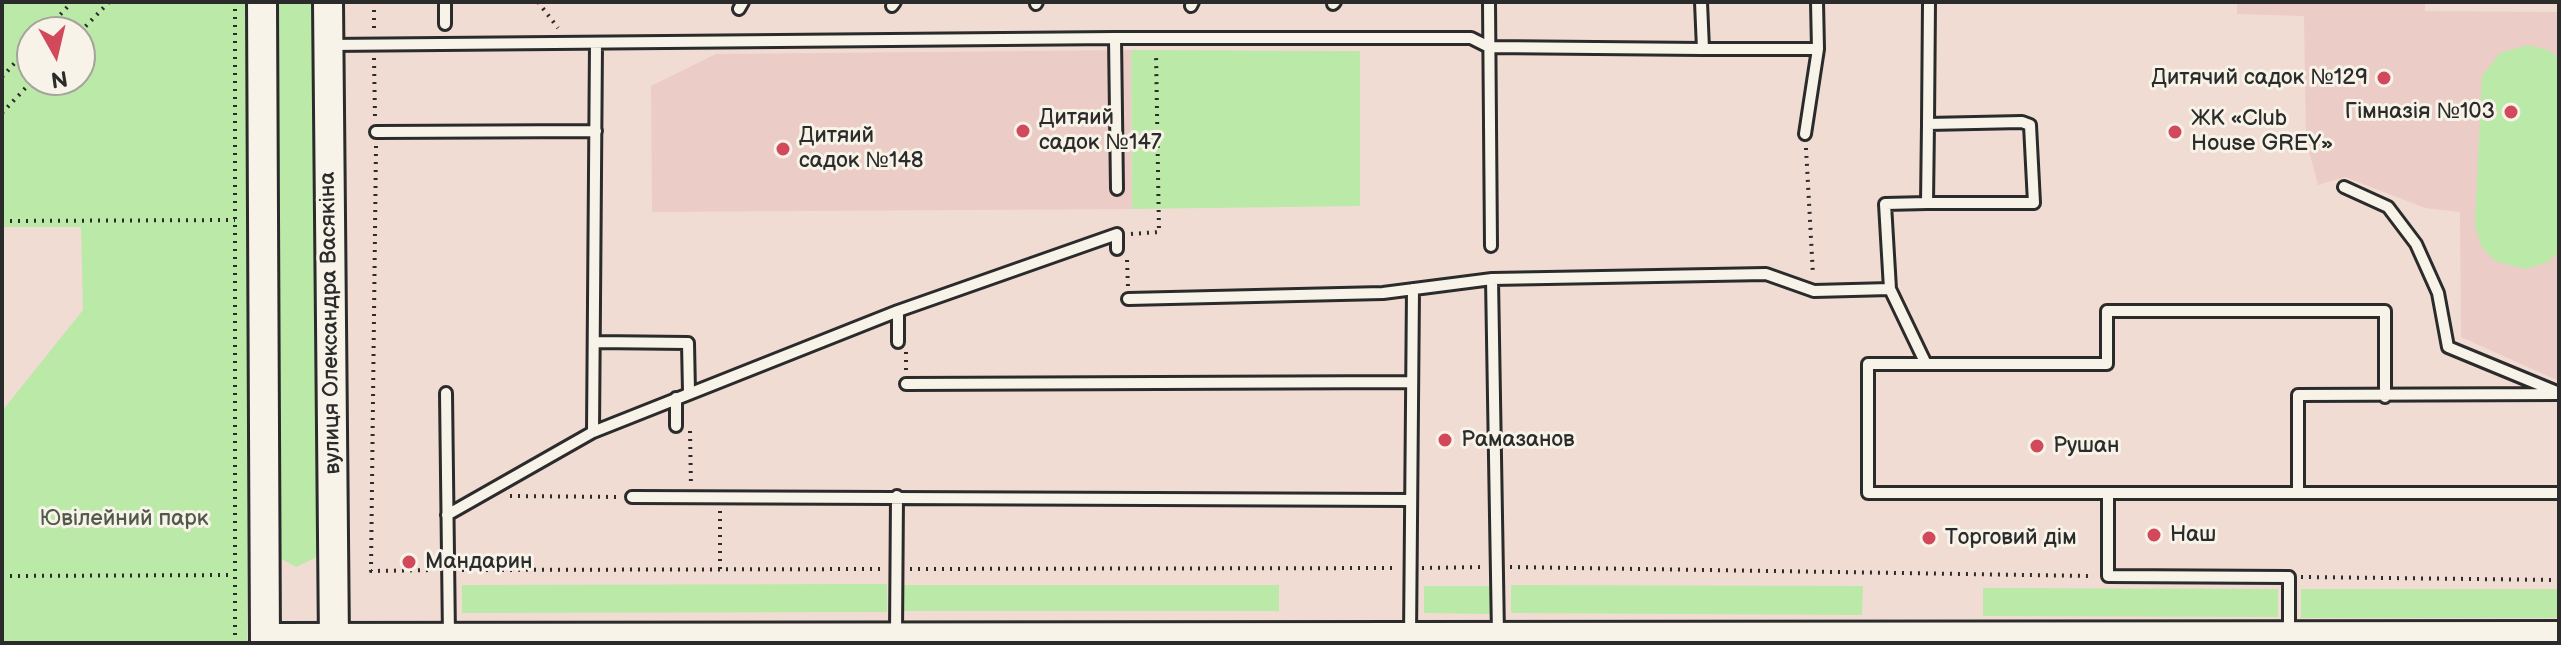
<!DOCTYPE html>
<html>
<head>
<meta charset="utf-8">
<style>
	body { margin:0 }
	#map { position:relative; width:2561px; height:645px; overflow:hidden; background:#f1dcd4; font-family:"Balsamiq Sans",sans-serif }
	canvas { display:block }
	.frame { position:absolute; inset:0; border:4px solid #2b2b2b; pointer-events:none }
	.north { position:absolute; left:16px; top:16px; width:80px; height:80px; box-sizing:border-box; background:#f7f3e8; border:2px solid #a5a39c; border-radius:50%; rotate:172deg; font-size:22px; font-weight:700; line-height:32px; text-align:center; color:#2b2b2b }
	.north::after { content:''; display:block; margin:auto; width:28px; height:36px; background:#d1495b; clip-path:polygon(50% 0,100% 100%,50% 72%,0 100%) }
</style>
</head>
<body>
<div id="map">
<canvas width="2561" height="645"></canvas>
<div class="frame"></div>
<div class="north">N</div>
</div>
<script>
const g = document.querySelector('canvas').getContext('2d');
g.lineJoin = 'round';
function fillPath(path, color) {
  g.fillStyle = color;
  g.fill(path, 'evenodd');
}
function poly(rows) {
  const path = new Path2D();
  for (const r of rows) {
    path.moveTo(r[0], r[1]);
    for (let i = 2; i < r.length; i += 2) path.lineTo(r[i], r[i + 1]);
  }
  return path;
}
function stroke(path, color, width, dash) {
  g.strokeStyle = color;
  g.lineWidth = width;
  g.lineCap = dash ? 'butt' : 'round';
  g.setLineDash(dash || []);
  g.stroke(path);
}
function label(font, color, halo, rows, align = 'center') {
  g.font = font + ' "Balsamiq Sans",sans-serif';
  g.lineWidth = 6;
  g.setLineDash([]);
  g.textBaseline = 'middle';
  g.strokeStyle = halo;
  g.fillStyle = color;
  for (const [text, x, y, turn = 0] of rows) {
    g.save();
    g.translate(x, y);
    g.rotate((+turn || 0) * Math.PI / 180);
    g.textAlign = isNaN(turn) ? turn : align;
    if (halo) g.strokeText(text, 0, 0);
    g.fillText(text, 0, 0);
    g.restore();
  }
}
const built = poly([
	[2237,2,2425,2,2425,11,2559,12,2559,381,2461,337,2460,212,2425,208,2345,177,2318,185,2306,140,2304,16,2237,14],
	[1131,50,1132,209,652,212,651,86,716,54]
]);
const green = poly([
	[2,2,249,2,247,643,2,643,2,411,83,310,81,227,2,227],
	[32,32,80,32,80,80,32,80],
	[271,2,315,2,319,549,315,558,296,567,278,557],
	[2528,45,2548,50,2559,58,2559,252,2546,263,2525,269,2495,261,2481,246,2475,224,2482,76,2500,53],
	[1131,50,1360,51,1360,206,1132,209],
	[887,584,887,612,462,613,462,585],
	[904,585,1279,585,1279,611,904,611],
	[1511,585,1863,586,1862,615,1511,613],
	[1424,586,1490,586,1490,614,1424,613],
	[1983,588,2278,589,2278,617,1983,616],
	[2301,589,2559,589,2559,618,2301,618]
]);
const path = poly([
	[374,2,374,33],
	[538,2,558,28],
	[44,32,72,2],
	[80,32,109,2],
	[374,58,375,117],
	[2,77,32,44],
	[2,113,33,80],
	[376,146,371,571,434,570],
	[1806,148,1813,275],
	[2,221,235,220],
	[1131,234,1159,232,1156,53],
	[1127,260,1128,287],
	[906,370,906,351],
	[690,431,691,486],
	[510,496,621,497],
	[1510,567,2094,576],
	[1422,568,1486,567],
	[720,569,720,511],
	[910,569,1398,568],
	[462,570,882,569],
	[2,576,234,575],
	[2301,577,2559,580],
	[235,643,235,2]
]);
const lane = poly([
	[1489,2,1491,246],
	[1036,4,1037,2],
	[1333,4,1335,2],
	[892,6,895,2],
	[1191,6,1193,2],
	[739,9,743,2],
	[445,24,445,2],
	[1115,38,1471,38,1489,47,1703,49,1701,2],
	[329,45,1115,38,1117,189],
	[1703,49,1818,49],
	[1928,124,2022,122,2030,125,2034,203,1927,203,1928,124,1929,2],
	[376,132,596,131],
	[1805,134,1818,49,1817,2],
	[2344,187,2388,207,2416,244,2438,293,2448,347,2557,392],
	[1492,279,1766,274,1814,291,1890,289,1926,364],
	[1890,289,1885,204,1927,203],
	[1128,299,1383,293,1492,279,1498,634],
	[898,311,1117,234,1117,249],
	[595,342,688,343,689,392],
	[906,384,1412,382],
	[446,393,449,637],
	[676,398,676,426],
	[593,432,596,44],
	[2108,493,2559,493],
	[2298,493,2298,395,2559,394],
	[632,497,1411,500],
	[447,515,593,432,898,311,898,342],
	[896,634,897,496],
	[2289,635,2289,577,2108,576,2108,493,1868,493,1868,364,2107,364,2107,311,2385,311,2385,397],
	[1410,637,1413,289]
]);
const secondary = poly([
	[262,2,265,643],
	[328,2,334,643],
	[265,638,2559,636]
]);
const markers = [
	[2384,78,8,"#d1495b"],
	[2511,112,8,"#d1495b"],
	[1023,131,8,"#d1495b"],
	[2175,132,8,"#d1495b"],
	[783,149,8,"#d1495b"],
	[1445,440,8,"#d1495b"],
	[2037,446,8,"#d1495b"],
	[2154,535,8,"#d1495b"],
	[1929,538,8,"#d1495b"],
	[409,562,8,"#d1495b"]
];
const poiNames = [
	["Дитячий садок №129",2368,78,"right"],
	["Гімназія №103",2495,112,"right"],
	["Дитяий",1039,118],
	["садок №147",1039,143],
	["ЖК «Club",2191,119],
	["House GREY»",2191,144],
	["Дитяий",799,136],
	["садок №148",799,161],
	["Рамазанов",1461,440],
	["Рушан",2053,446],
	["Наш",2170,535],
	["Торговий дім",1945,538],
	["Мандарин",425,562]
];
const streetNames = [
	["вулиця Олександра Васякіна",331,323,-91]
];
const parkNames = [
	["Ювілейний парк",124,519]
];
fillPath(built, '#ecccc6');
fillPath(green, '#bbe9a7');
stroke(lane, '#2b2b2b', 16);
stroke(secondary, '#2b2b2b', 34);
stroke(path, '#2b2b2b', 4, [2, 6]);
stroke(lane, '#f7f3e8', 10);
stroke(secondary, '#f7f3e8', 28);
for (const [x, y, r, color] of markers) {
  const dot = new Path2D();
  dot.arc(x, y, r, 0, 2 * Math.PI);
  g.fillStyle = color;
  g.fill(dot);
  stroke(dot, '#f7f3e8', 3);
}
label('22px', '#2b2b2b', '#f7f3e8', poiNames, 'left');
label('22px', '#2b2b2b', '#f7f3e8', streetNames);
label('22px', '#4f5a4a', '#f7f3e8', parkNames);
</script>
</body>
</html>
